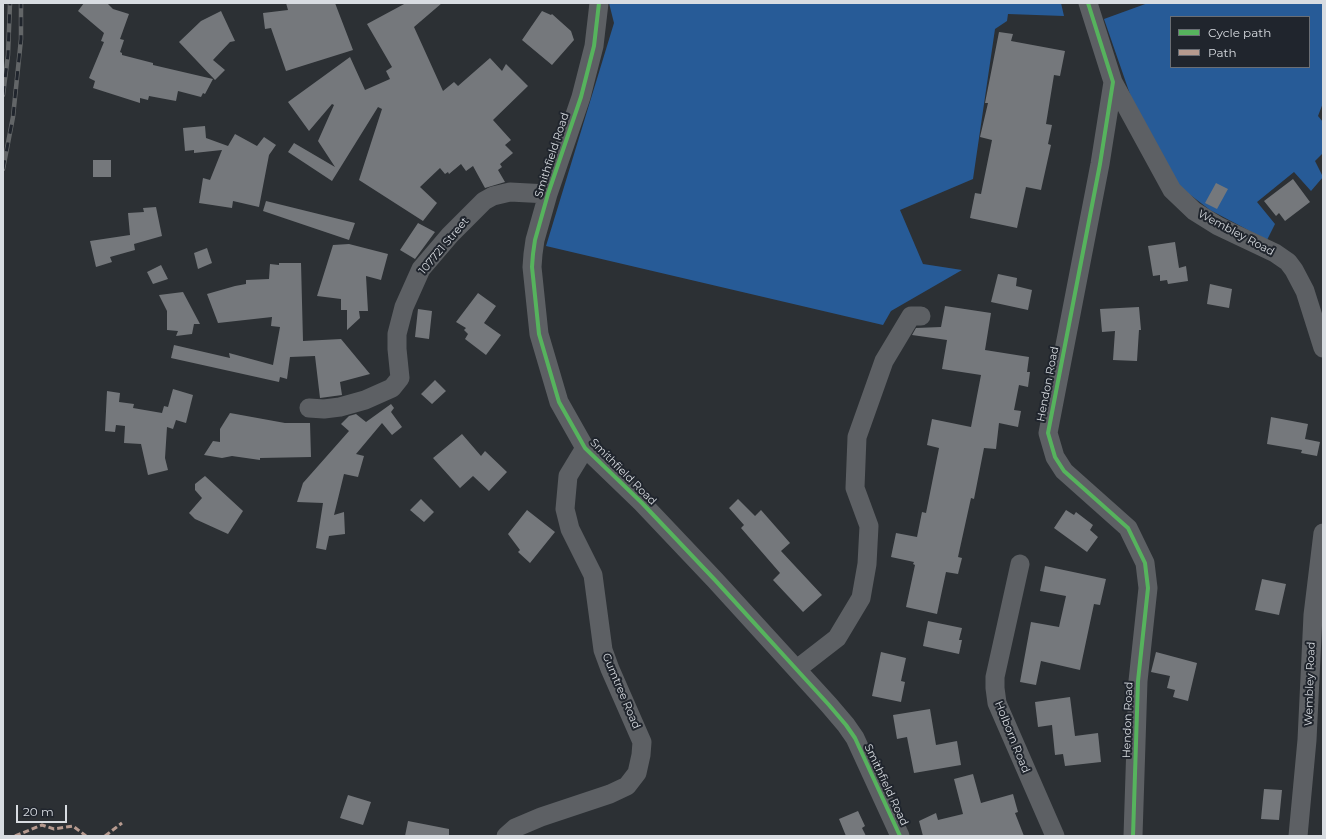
<!DOCTYPE html>
<html>
<head>
<meta charset="utf-8">
<style>
	body { margin:0 }
	#map { position:relative; width:1326px; height:839px; overflow:hidden; background:#2c3034; font-family:Montserrat,sans-serif }
	canvas { display:block }
	.frame { position:absolute; inset:0; border:4px solid #d8dce1; pointer-events:none }
	.legend { position:absolute; left:1170px; top:16px; width:140px; height:52px; box-sizing:border-box; background:#20252d; border:1px solid #6a6e75; margin:0; padding:5px 7px; list-style:none; font-size:12px; color:#d8dce1 }
	.legend li { display:flex; align-items:center; gap:8px; height:20px }
	.legend b { width:20px; border:1px solid #6a6e75 }
	.scale { position:absolute; left:16px; top:805px; width:51px; height:18px; box-sizing:border-box; border:2px solid #d8dce1; border-top:0; padding-left:5px; font-size:12px; line-height:14px; white-space:nowrap; color:#d8dce1; -webkit-text-stroke:3px #20252d; paint-order:stroke }
</style>
</head>
<body>
<div id="map">
<canvas width="1326" height="839"></canvas>
<div class="frame"></div>
<ul class="legend">
<li><b style="height:5px;background:#56b35d"></b>Cycle path</li>
<li><b style="height:5px;background:#b69a8f"></b>Path</li>
</ul>
<div class="scale">20 m</div>
</div>
<script>
const g = document.querySelector('canvas').getContext('2d');
g.lineJoin = 'round';
function fillPath(path, color) {
  g.fillStyle = color;
  g.fill(path, 'evenodd');
}
function poly(rows) {
  const path = new Path2D();
  for (const r of rows) {
    path.moveTo(r[0], r[1]);
    for (let i = 2; i < r.length; i += 2) path.lineTo(r[i], r[i + 1]);
  }
  return path;
}
function stroke(path, color, width, dash) {
  g.strokeStyle = color;
  g.lineWidth = width;
  g.lineCap = dash ? 'butt' : 'round';
  g.setLineDash(dash || []);
  g.stroke(path);
}
function label(font, color, halo, rows, align = 'center') {
  g.font = font + ' Montserrat,sans-serif';
  g.lineWidth = 4;
  g.setLineDash([]);
  g.textBaseline = 'middle';
  g.strokeStyle = halo;
  g.fillStyle = color;
  for (const [text, x, y, turn = 0] of rows) {
    g.save();
    g.translate(x, y);
    g.rotate((+turn || 0) * Math.PI / 180);
    g.textAlign = isNaN(turn) ? turn : align;
    if (halo) g.strokeText(text, 0, 0);
    g.fillText(text, 0, 0);
    g.restore();
  }
}
const forest = poly([
	[609,3,1061,3,1064,16,1008,14,1007,21,995,29,973,179,900,210,923,264,962,270,891,311,883,325,546,246,614,23],
	[1148,3,1323,3,1323,103,1318,116,1323,122,1323,153,1315,161,1323,177,1311,191,1294,172,1257,202,1275,224,1267,240,1210,210,1180,187,1132,100,1104,19],
	[1171,17,1309,17,1309,67,1171,67]
]);
const building = poly([
	[84,3,107,3,113,9,129,14,120,39,124,40,120,52,122,53,122,55,153,63,153,65,213,79,205,94,203,93,201,97,178,91,176,101,149,96,148,100,140,98,140,103,93,88,95,81,89,78,104,42,101,41,104,33,78,11],
	[286,3,335,3,353,50,286,71,271,28,265,29,263,13,288,10],
	[406,3,442,3,414,27,443,91,454,82,458,86,490,58,502,71,506,64,528,86,493,120,511,140,505,145,513,153,500,164,502,167,498,170,505,182,485,188,473,166,466,171,461,164,449,174,448,172,445,174,440,168,420,187,437,203,423,221,359,180,382,109,378,107,332,181,288,152,294,143,335,167,318,141,334,105,332,104,309,131,288,102,350,57,365,90,390,79,386,71,392,67,367,24],
	[221,11,235,41,230,42,213,60,225,70,215,80,179,42,201,21],
	[542,11,551,15,552,14,571,31,574,40,552,65,522,40],
	[999,32,1013,34,1011,41,1065,51,1060,76,1054,75,1046,124,1052,125,1048,144,1051,145,1041,190,1026,187,1017,228,970,218,975,193,981,194,992,140,980,137,988,103,985,103],
	[205,126,206,138,228,146,235,134,257,146,264,137,276,145,269,155,259,207,233,201,232,208,199,203,203,178,210,180,222,150,194,153,194,150,185,151,183,128],
	[93,160,111,160,111,177,93,177],
	[1293,179,1310,202,1285,221,1279,213,1276,216,1264,201],
	[1216,183,1228,189,1217,209,1205,203],
	[266,201,355,223,349,240,263,211],
	[156,207,162,236,134,244,135,250,110,257,112,262,96,267,90,241,130,235,128,213,144,212,143,208],
	[418,223,435,232,415,259,400,250],
	[1175,242,1179,268,1186,266,1188,281,1168,284,1167,280,1160,281,1160,275,1153,276,1148,246],
	[349,244,388,254,381,280,366,276,368,311,359,311,360,318,347,330,347,310,341,310,341,299,317,296,333,245],
	[207,248,212,263,198,269,194,253],
	[279,263,301,263,303,341,341,339,370,374,340,382,342,395,320,398,315,356,290,357,287,379,280,377,279,382,171,358,174,345,230,358,229,353,273,365,280,327,271,326,272,317,218,323,207,294,235,286,246,284,246,280,269,279,270,264,279,265],
	[161,265,168,279,153,284,147,272],
	[998,274,1017,278,1016,286,1032,290,1028,310,991,302],
	[1210,284,1232,289,1229,308,1207,304],
	[183,292,200,324,194,324,192,334,176,336,178,331,167,330,167,311,159,295],
	[478,293,496,306,484,323,501,335,486,355,465,339,468,334,464,330,466,328,456,322],
	[945,306,991,313,985,350,1029,357,1027,372,1030,372,1028,387,1019,385,1014,410,1021,411,1018,427,999,423,996,449,984,448,974,499,971,498,958,557,962,558,958,574,946,572,937,614,906,607,915,565,913,564,914,562,891,557,896,533,917,537,922,512,926,513,939,448,927,445,932,419,971,427,981,375,942,369,947,340,912,335,916,328,941,327],
	[1139,307,1141,330,1139,330,1137,361,1113,360,1115,331,1102,332,1100,309],
	[418,309,432,311,429,339,415,337],
	[435,380,446,391,432,404,421,394],
	[173,389,193,395,186,423,176,420,173,429,167,427,165,458,168,470,148,475,141,444,124,443,125,426,116,425,115,432,105,431,107,391,120,393,119,402,134,404,133,408,162,413,164,406,168,407],
	[391,404,394,408,391,412,402,427,392,435,382,423,356,454,364,456,358,477,344,474,334,515,344,512,345,534,329,536,326,550,316,548,323,503,297,502,303,483,349,431,341,424,349,416,356,414,366,422],
	[230,413,285,423,310,423,311,457,260,458,260,460,232,456,222,458,204,455,213,441,220,442,220,429],
	[1271,417,1308,424,1305,439,1320,442,1317,456,1301,453,1302,450,1267,444],
	[462,434,481,456,485,451,507,472,489,491,473,476,460,488,433,458],
	[205,476,243,511,228,534,195,519,189,513,202,498,195,490,195,484],
	[421,499,434,512,424,522,410,510],
	[738,499,755,516,761,510,790,543,781,551,822,595,803,612,773,580,780,573,741,528,744,525,729,508],
	[527,510,555,532,530,563,518,552,520,550,508,534],
	[1066,510,1074,515,1076,512,1093,525,1090,530,1098,537,1087,552,1054,528],
	[1045,566,1106,579,1100,605,1094,604,1080,670,1041,661,1036,685,1020,682,1031,622,1059,627,1066,596,1040,591],
	[1262,579,1286,584,1279,615,1255,610],
	[928,621,962,628,959,640,962,640,959,654,923,646],
	[881,652,906,658,901,681,905,682,901,702,872,696],
	[1156,652,1197,663,1188,701,1173,697,1175,690,1167,688,1170,676,1151,672],
	[1070,697,1075,736,1098,733,1101,762,1065,766,1063,754,1055,755,1052,725,1038,727,1035,702],
	[930,709,936,745,957,741,961,765,914,773,907,737,897,739,893,715],
	[973,774,981,803,1013,794,1018,812,1015,813,1024,836,923,836,919,821,936,813,938,820,963,814,954,779],
	[1264,789,1282,790,1279,820,1261,819],
	[348,795,371,802,363,825,340,818],
	[858,811,865,826,862,828,866,836,846,836,839,819],
	[408,821,449,829,449,836,405,836]
]);
const minor = poly([
	[599,3,594,46,581,97,548,194,535,240,533,254,532,267,539,334,559,402,585,448,642,503,715,580,829,705,846,725,855,738,900,836],
	[1088,3,1113,82,1100,164,1048,433,1055,457,1064,471,1128,528,1145,563,1148,588,1138,681,1133,836],
	[1113,82,1172,190,1194,211,1218,226,1275,253,1288,262,1294,270,1305,291,1323,348],
	[309,408,324,409,340,407,365,400,392,388,400,378,397,349,397,334,404,307,421,269,450,235,484,201,493,196,510,192,548,194],
	[1020,564,995,677,995,688,997,703,1055,836],
	[797,669,837,638,861,598,867,564,869,526,855,488,857,437,884,361,911,316,921,316],
	[506,836,515,828,541,817,610,794,627,786,637,773,641,755,642,742,610,669,603,650,593,575,570,529,565,509,568,476,585,448],
	[1298,836,1307,740,1313,615,1323,533]
]);
const rail = poly([
	[3,95,8,55,10,3],
	[3,169,13,117,21,39,21,3]
]);
const quiet = poly([
	[15,836,42,825,54,829,73,826,86,836],
	[105,836,122,823]
]);
const cycleway = poly([
	[599,3,594,46,581,97,548,194,535,240,533,254,532,267,539,334,559,402,585,448,642,503,715,580,829,705,846,725,855,738,900,836],
	[1088,3,1113,82,1100,164,1048,433,1055,457,1064,471,1128,528,1145,563,1148,588,1138,681,1133,836]
]);
const streetNames = [
	["Smithfield Road",552,155,-72],
	["Wembley Road",1236,233,28],
	["107721 Street",444,246,-50],
	["Hendon Road",1048,384,-79],
	["Smithfield Road",623,472,45],
	["Wembley Road",1310,684,-88],
	["Gumtree Road",621,691,67],
	["Hendon Road",1128,720,-88],
	["Holborn Road",1012,737,68],
	["Smithfield Road",886,785,65]
];
fillPath(forest, '#275b97');
fillPath(building, '#75787c');
stroke(minor, '#5d6064', 19);
stroke(rail, '#636668', 4.5);
stroke(rail, '#20252d', 3, [9]);
stroke(quiet, '#b69a8f', 3, [6, 3]);
stroke(cycleway, '#56b35d', 4);
label('11px', '#d8dce1', '#20252d', streetNames);
</script>
</body>
</html>
